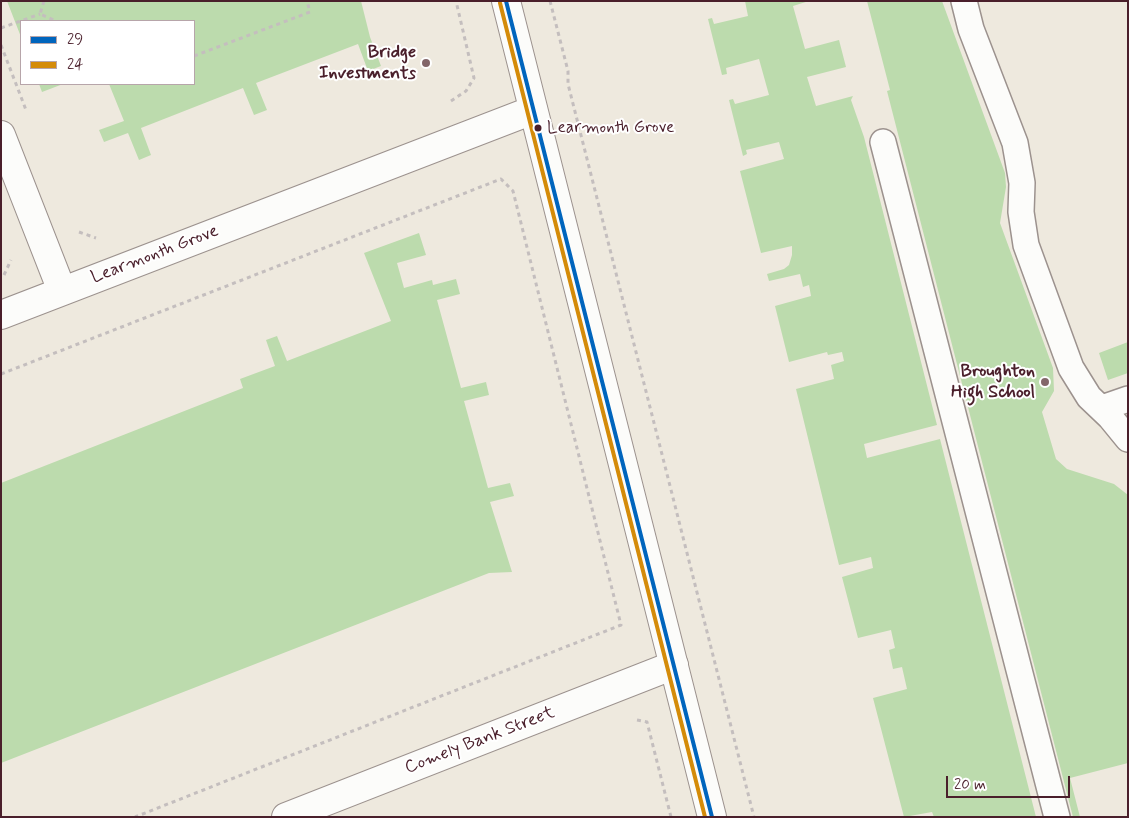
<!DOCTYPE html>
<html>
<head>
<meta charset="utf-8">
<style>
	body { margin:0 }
	#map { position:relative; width:1129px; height:818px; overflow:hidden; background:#eee9de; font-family:Mynerve,sans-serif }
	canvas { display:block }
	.frame { position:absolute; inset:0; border:2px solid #4a1f2b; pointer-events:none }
	.legend { position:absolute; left:20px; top:20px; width:175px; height:65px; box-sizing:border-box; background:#fff; border:1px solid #b7a5aa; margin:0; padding:6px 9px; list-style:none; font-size:15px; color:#4a1f2b }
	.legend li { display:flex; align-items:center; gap:10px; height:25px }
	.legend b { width:25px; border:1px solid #b7a5aa }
	.scale { position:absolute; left:946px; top:776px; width:124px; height:22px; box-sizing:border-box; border:2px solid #4a1f2b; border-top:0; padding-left:6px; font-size:15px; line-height:18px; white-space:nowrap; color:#4a1f2b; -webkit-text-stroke:4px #fff; paint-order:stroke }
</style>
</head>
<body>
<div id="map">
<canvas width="1129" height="818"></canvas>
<div class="frame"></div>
<ul class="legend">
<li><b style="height:6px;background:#0065bd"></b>29</li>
<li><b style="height:6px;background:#d48b09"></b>24</li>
</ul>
<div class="scale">20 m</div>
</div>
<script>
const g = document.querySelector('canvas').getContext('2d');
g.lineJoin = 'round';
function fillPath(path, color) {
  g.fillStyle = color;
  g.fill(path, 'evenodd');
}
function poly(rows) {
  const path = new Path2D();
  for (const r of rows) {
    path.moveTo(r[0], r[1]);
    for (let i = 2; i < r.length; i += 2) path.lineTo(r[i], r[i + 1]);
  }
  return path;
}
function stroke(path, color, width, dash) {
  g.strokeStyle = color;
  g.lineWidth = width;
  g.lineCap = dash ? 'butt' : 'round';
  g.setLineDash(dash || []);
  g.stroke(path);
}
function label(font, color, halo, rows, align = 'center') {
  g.font = font + ' Mynerve,sans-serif';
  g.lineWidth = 4;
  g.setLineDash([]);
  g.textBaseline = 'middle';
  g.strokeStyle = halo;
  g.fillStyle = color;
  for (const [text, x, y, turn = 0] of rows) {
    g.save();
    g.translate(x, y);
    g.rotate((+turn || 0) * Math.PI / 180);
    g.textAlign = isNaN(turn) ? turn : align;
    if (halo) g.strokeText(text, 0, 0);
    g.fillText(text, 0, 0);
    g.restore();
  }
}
const green = poly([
	[7,1,361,1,370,37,381,66,368,71,358,44,256,83,267,110,254,115,243,88,141,128,151,155,139,160,128,133,104,142,99,130,124,121,109,84,194,84,194,21,21,21,21,37],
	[745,1,809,1,793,6,805,49,839,40,846,67,807,77,816,106,853,96,851,100,864,137,937,425,864,444,867,458,940,439,1036,817,934,817,932,812,904,817,873,698,907,689,902,667,893,669,889,650,895,648,891,630,858,638,842,577,873,568,871,557,839,565,796,389,834,379,831,365,844,361,842,352,828,355,827,352,789,362,775,306,811,296,809,285,803,287,800,274,769,281,767,274,784,269,789,265,792,255,792,246,761,253,740,171,784,159,779,142,746,150,747,154,743,156,729,100,733,99,735,104,769,95,759,59,726,68,727,74,722,75,708,19,712,18,714,24,748,16],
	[867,1,942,1,1005,173,1006,187,1000,223,1053,368,1054,391,1042,412,1056,459,1067,469,1114,484,1128,495,1128,763,1070,778,1080,817,1073,817,887,91,890,90],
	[39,84,63,84,42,92],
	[419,233,426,255,397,263,404,288,432,280,433,285,456,279,460,294,437,300,461,388,486,382,489,395,464,401,488,488,510,483,514,496,490,502,512,572,489,573,1,763,1,483,243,388,240,379,275,366,266,340,277,336,287,361,391,321,364,253],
	[1128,342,1128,373,1108,380,1099,353]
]);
const path = poly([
	[44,1,40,14,56,21],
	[550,1,568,71,568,84,754,817],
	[1,28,40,14],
	[1,45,26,110],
	[194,56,310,12,307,1],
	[451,101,466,91,474,78,456,1],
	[79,232,96,238],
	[4,275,11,260],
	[1,374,501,179,513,191,621,625,135,817],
	[637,720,647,722,671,817]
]);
const lane = poly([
	[964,1,971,29,1015,143,1022,183,1021,212,1026,245,1071,368,1089,397,1110,417,1128,439],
	[883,142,1057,817],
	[1102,408,1128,399]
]);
const street = poly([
	[1,135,62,291],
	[1,315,533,110],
	[286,817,674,665]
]);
const secondary = poly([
	[506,1,712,817]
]);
const bus1 = poly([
	[506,1,712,817]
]);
const bus2 = poly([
	[500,3,705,817]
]);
const markers = [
	[426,63,5,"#83666a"],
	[538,128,4.5,"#4a1f2b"],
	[1045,382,5,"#83666a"]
];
const busNames = [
	["Learmonth Grove",547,128]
];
const poiNames = [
	["Bridge",416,53],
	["Investments",416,74],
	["Broughton",1035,372],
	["High School",1035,393]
];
const streetNames = [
	["Learmonth Grove",155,255,-21],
	["Comely Bank Street",480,741,-21]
];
fillPath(green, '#bcdbad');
stroke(lane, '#9c928e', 28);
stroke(street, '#9c928e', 30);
stroke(secondary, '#9c928e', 30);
stroke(path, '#c4bebe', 3, [4, 4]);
stroke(lane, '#fcfcfa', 25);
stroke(street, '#fcfcfa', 28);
stroke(secondary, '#fcfcfa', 28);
stroke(bus1, '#0065bd', 4);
stroke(bus2, '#d48b09', 4);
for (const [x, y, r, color] of markers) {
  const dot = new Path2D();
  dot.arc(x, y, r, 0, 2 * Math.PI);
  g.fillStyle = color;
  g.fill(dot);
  stroke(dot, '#fff', 2);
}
label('17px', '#4a1f2b', '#fff', busNames, 'left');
label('bold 18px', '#4a1f2b', '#fff', poiNames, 'right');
label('18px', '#4a1f2b', '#fff', streetNames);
</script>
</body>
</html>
